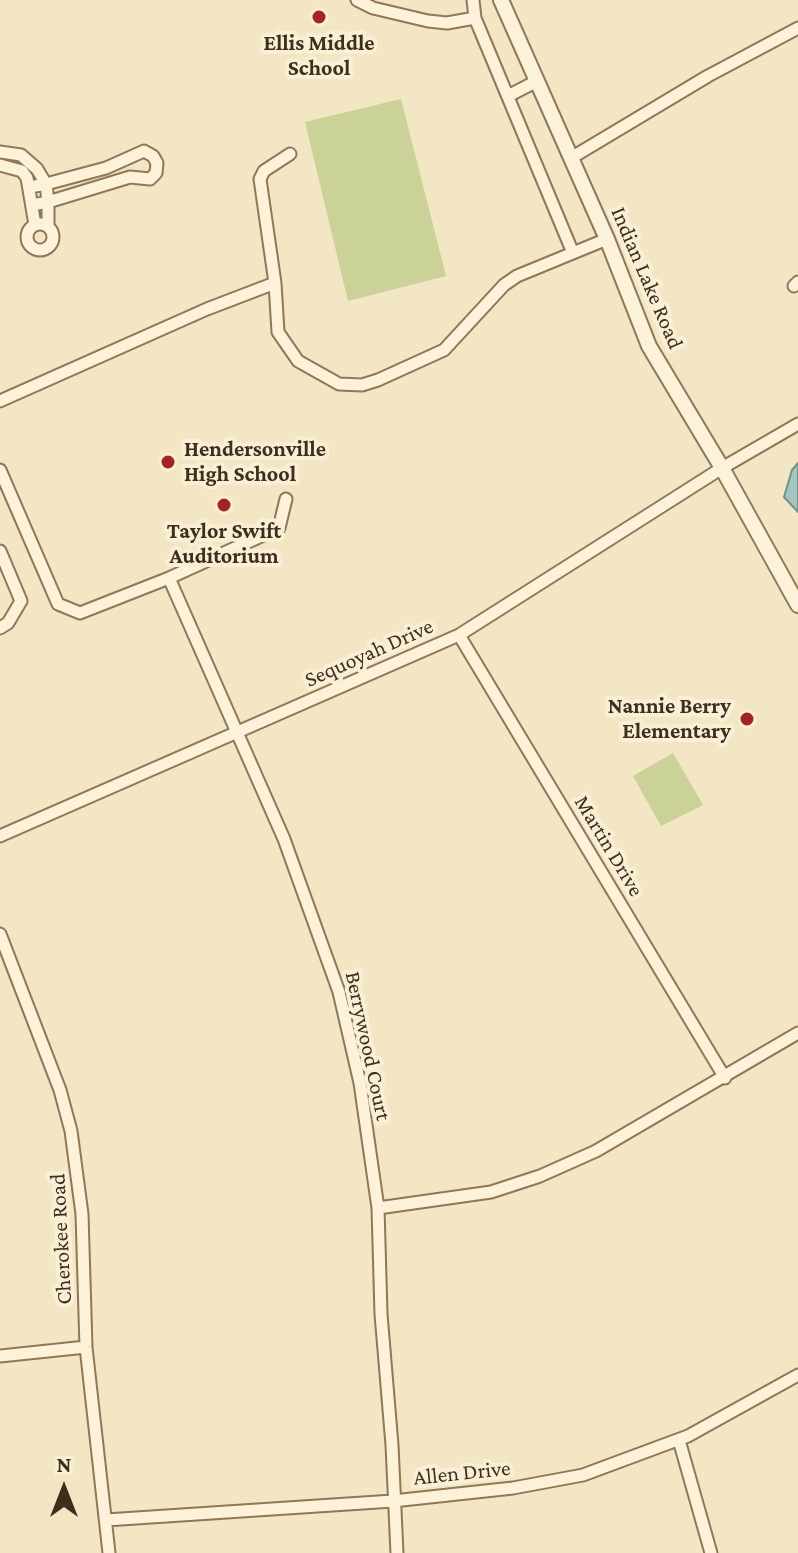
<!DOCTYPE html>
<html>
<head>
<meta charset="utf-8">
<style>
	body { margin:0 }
	#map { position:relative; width:798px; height:1553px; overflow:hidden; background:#f2e6c4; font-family:"Crimson Pro",serif }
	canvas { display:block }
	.north { position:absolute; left:24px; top:1449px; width:80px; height:80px; -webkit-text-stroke:6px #f9efd5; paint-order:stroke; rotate:0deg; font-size:22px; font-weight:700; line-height:32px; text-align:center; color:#3e2e1e }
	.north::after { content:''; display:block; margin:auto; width:28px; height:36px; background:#3e2e1e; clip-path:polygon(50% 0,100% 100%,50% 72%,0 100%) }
</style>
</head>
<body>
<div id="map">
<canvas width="798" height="1553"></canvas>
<div class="north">N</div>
</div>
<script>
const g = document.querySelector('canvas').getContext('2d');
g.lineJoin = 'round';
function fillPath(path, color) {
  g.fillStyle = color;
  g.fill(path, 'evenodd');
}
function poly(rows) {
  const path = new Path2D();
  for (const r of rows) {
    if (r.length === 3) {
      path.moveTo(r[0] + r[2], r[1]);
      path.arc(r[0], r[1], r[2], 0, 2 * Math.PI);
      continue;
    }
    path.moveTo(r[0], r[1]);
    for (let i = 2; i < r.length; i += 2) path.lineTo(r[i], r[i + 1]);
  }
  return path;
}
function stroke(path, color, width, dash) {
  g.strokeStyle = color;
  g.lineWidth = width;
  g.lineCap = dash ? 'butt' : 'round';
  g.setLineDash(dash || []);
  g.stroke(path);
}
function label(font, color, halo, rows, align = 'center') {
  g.font = font + ' "Crimson Pro",serif';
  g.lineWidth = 8;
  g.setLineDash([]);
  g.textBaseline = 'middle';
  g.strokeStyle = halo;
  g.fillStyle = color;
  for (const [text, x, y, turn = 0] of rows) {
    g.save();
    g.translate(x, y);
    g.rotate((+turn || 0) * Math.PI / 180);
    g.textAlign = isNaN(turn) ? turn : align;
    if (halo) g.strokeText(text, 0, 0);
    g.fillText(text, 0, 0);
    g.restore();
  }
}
const green = poly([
	[401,99,446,276,348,301,305,122],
	[673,753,703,805,661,826,633,776]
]);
const water = poly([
	[798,463,798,512,784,497,792,470,798,463]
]);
const minor = poly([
	[357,0,373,8,428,21,447,23,475,18],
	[473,0,475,18,573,253],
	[508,96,537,81],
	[0,152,21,155,37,169,46,184,48,202,130,177,150,179,156,173,157,163,153,156,144,151,106,168,46,184,30,187],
	[290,154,264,171,260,179,275,283,278,332,298,361,339,384,362,385,378,380,444,350,504,285,517,276,607,239],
	[571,158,708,76,798,28],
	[0,165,22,171,27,178,35,225],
	[32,205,48,202,48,226],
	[40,237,13],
	[794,286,798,282],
	[0,401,207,309,275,283],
	[0,470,58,604,80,613,169,578,279,528,286,499],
	[0,551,21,601,8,623,0,628],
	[169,578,284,839,339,992,360,1083,378,1208,381,1314,392,1445,397,1553],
	[459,635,725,1078],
	[0,836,459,635,722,468,798,424],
	[0,934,60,1090,71,1131,82,1214,86,1347,109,1553],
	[378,1208,491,1192,540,1176,596,1151,798,1033],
	[0,1356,86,1347],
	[679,1440,711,1553],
	[106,1520,393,1501,513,1488,583,1475,688,1436,798,1375]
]);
const tertiary = poly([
	[501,0,607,239,649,346,722,468,798,605]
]);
const markers = [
	[319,17,8,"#a52422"],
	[168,462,8,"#a52422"],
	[224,505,8,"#a52422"],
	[747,719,8,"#a52422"]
];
const poiNames = [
	["Ellis Middle",319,43],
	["School",319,68],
	["Hendersonville",184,449,"left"],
	["High School",184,474,"left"],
	["Taylor Swift",224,531],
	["Auditorium",224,556],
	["Nannie Berry",731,706,"right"],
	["Elementary",731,731,"right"]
];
const streetNames = [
	["Indian Lake Road",647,278,67],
	["Sequoyah Drive",369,653,-24],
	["Martin Drive",609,846,59],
	["Berrywood Court",368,1046,78],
	["Cherokee Road",61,1239,-93],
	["Allen Drive",462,1473,-6]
];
fillPath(green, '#cad297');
fillPath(water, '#a6c5bd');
stroke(water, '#6c958c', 2);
stroke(minor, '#8f7758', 15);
stroke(tertiary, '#8f7758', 18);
stroke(minor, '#fcf2d9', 11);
stroke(tertiary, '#fcf2d9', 14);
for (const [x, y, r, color] of markers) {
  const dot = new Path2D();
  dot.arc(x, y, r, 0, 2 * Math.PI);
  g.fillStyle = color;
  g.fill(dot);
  stroke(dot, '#f9efd5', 3);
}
label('bold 22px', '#3e2e1e', '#f9efd5', poiNames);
label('22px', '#3e2e1e', '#f9efd5', streetNames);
</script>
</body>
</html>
